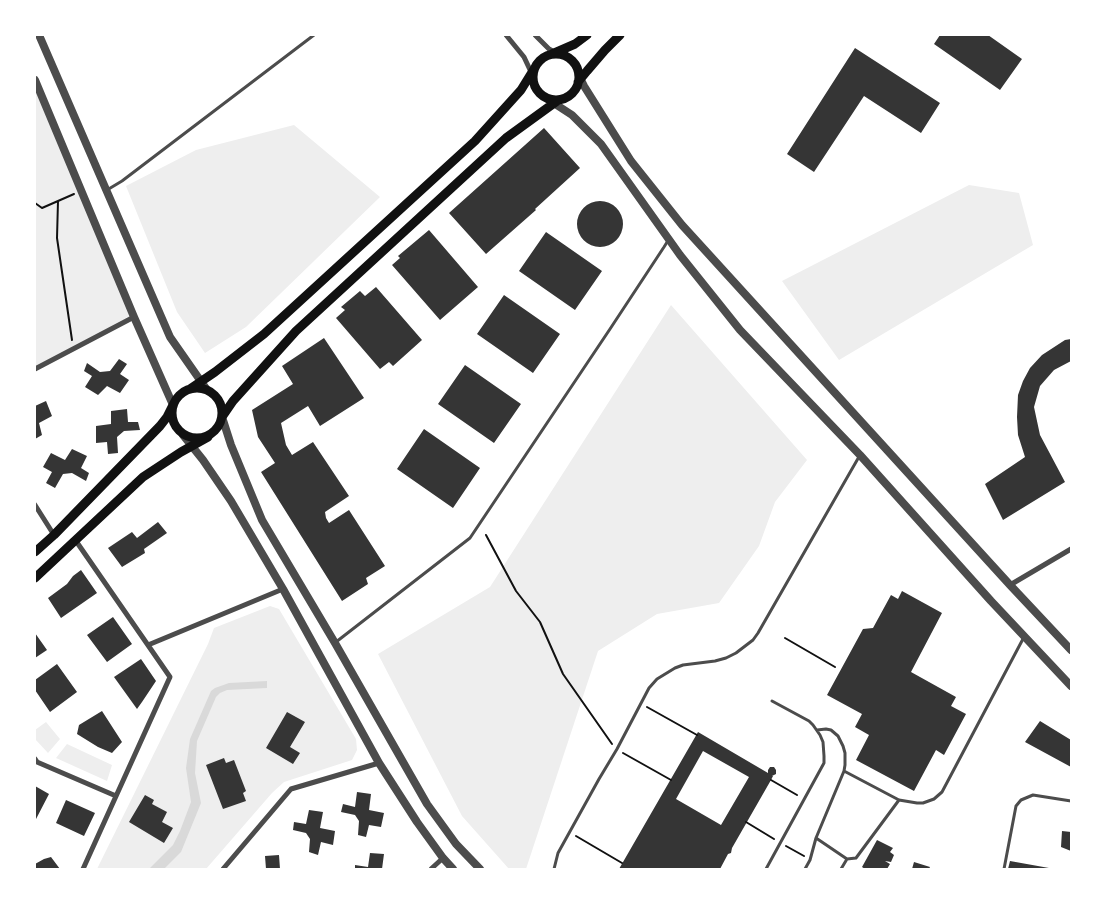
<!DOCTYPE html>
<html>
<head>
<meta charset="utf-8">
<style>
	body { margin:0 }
	#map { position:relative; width:1106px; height:904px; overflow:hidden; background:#fff; font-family:Quicksand,sans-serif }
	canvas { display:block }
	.frame { position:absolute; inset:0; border:36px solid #fff; pointer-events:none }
</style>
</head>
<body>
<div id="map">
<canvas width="1106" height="904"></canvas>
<div class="frame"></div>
</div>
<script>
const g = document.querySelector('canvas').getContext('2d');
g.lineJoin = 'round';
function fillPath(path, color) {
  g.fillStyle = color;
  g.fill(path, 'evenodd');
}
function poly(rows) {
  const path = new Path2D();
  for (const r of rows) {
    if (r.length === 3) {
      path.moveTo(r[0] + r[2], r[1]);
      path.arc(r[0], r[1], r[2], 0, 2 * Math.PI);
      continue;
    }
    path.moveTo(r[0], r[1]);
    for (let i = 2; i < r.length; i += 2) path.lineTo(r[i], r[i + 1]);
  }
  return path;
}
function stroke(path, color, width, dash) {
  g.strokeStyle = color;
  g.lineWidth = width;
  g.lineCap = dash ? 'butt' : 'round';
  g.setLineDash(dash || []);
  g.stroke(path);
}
const green = poly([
	[35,80,134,317,35,370],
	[294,125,380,197,246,327,205,353,177,312,126,186,196,150],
	[969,185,1019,193,1033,245,839,360,782,281],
	[671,305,807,460,775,502,759,546,719,603,657,614,598,651,526,869,509,869,462,816,378,654,490,587],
	[270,606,279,609,356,739,357,750,352,760,284,782,272,793,206,869,97,869,208,644,214,628],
	[46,722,60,739,48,753,35,739,35,730],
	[67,744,112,765,107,781,56,758]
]);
const water = poly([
	[267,681,267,688,227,690,220,693,216,697,197,741,195,773,201,803,181,852,164,869,149,869,173,845,180,831,191,802,186,768,190,739,211,691,215,688,229,683]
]);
const building = poly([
	[940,35,988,35,1022,59,1000,90,934,44],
	[855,48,940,103,921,133,864,96,814,172,787,154],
	[544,128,580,168,535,209,536,210,486,254,449,213],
	[600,224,23],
	[429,230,478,287,440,320,392,265,400,258,398,256],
	[546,232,602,271,575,310,519,271],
	[376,287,422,340,393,366,389,362,380,369,336,318,345,310,341,307,360,291,365,296],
	[504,295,560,334,533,373,477,334],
	[324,338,364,398,320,426,308,406,281,423,286,445,292,455,313,442,349,496,325,512,326,518,329,523,349,510,385,566,366,578,368,584,342,601,261,472,275,463,258,437,252,410,293,384,282,366],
	[1071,339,1071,361,1054,370,1040,386,1034,407,1040,435,1065,482,1003,520,985,484,1025,457,1018,435,1017,417,1018,395,1023,381,1030,368,1042,355,1065,340],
	[119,359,127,364,120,374,129,380,120,393,107,386,98,395,85,387,92,376,84,371,87,363,100,372,110,371],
	[465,365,521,404,494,443,438,404],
	[46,401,52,416,39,423,42,435,35,439,35,406],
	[127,409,128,422,138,422,140,430,124,431,117,437,118,453,108,454,107,442,96,443,96,426,111,424,111,411],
	[424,429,480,468,453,508,397,469],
	[72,449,87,456,81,468,89,473,86,481,72,473,63,474,55,488,46,483,52,472,43,467,51,453,65,460],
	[158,522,167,533,144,549,145,553,122,567,108,548,132,532,137,538],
	[81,570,97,593,61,618,48,598,67,584,73,576],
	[902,591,942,613,911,672,956,697,951,706,966,714,944,755,936,750,914,791,856,760,869,735,855,727,862,714,827,695,863,629,873,628,891,595,898,599],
	[113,617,132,644,107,662,87,635],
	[35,633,47,650,35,658],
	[141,659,156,681,142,702,137,709,114,677],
	[57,664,77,692,50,712,35,690,35,680],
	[102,711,122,742,112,753,98,747,77,734,79,725],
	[287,712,305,722,290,747,300,753,293,764,266,748],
	[1040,721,1071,740,1071,767,1025,742],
	[698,732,768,773,768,770,770,767,774,767,776,770,776,774,772,776,773,776,771,780,732,848,731,853,728,854,720,869,619,869],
	[703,751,749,777,721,825,676,799],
	[224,758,226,763,234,760,246,791,243,793,246,801,223,809,206,765],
	[35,786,49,794,35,821],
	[357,792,371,794,369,810,384,813,381,827,369,825,366,837,358,835,359,821,355,815,341,812,343,804,355,807],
	[145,795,154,800,152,804,167,812,162,822,173,828,164,843,129,822],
	[66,800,95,813,84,836,56,823],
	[309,810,323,812,320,828,335,831,333,845,321,842,318,855,309,852,310,839,306,833,293,830,294,822,306,824],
	[1062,831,1071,832,1071,851,1061,847],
	[877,840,893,848,890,852,894,855,891,862,885,861,890,864,887,869,865,869,862,867],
	[370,853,384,854,382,869,355,869,355,865,368,867],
	[279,855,280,869,266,869,265,856],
	[51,857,60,869,35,869,35,864,44,859],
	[1010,861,1049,868,1049,869,1008,869],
	[914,862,930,867,929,869,912,869]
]);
const path = poly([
	[58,201,57,238,72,340],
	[35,203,42,208,74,194],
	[486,535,516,591,540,622,563,674,612,744],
	[785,638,835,667],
	[647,707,697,735],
	[623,753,671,780],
	[771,780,797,795],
	[746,822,774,839],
	[576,836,622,863],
	[786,846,804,856]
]);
const service = poly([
	[107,190,122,181,314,35],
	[336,642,470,538,610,329,664,247,669,239],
	[844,771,899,800,917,803,923,803,934,799,942,792,1024,637],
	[816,838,847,859,841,869],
	[847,859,856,858,899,800],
	[554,869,558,853,599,779,617,749,649,688,657,679,675,668,683,665,715,661,726,658,736,653,753,640,758,633,860,455],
	[766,869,824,763,824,756,823,742,820,735,813,725,809,721,772,701],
	[805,869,810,860,816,838,844,771,845,765,845,753,843,746,838,736,831,730,826,729,817,730],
	[1004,869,1016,806,1021,800,1033,795,1071,801]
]);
const minor = poly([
	[506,35,524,57,532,74],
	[535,35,549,49,556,53],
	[35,369,134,317],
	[35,505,54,535],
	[76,541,170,677,83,869],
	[1010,585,1071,549],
	[148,645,283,589],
	[35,759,37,762,116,796],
	[223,869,291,789,379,763],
	[431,869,443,858]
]);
const tertiary = poly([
	[39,35,170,337,207,390],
	[579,76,584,86,631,161,682,225,1010,585,1071,650],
	[35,80,134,317,173,405],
	[549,100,572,115,601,144,680,255,740,330,860,455,991,601,1071,686],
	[222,417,231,445,262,520,335,643,427,804,456,844,480,869],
	[183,435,203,460,231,501,283,589,379,763,417,822,443,858,453,869]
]);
const secondary = poly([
	[556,77,23],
	[552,54,575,44,587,35],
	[578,82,587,71,605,50,620,35],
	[197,413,25],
	[190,389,215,372,264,334,475,141,521,90,534,69],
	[222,417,233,401,296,331,506,138,557,101],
	[35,552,54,535,160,426,167,417,173,405],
	[35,578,143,477,181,452,208,437]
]);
fillPath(green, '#eee');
fillPath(water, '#d9d9d9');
fillPath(building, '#353535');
stroke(path, '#111', 2);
stroke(service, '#4c4c4c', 3);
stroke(minor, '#4c4c4c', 5);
stroke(tertiary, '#4c4c4c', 8);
stroke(secondary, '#111', 9);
</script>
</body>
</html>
